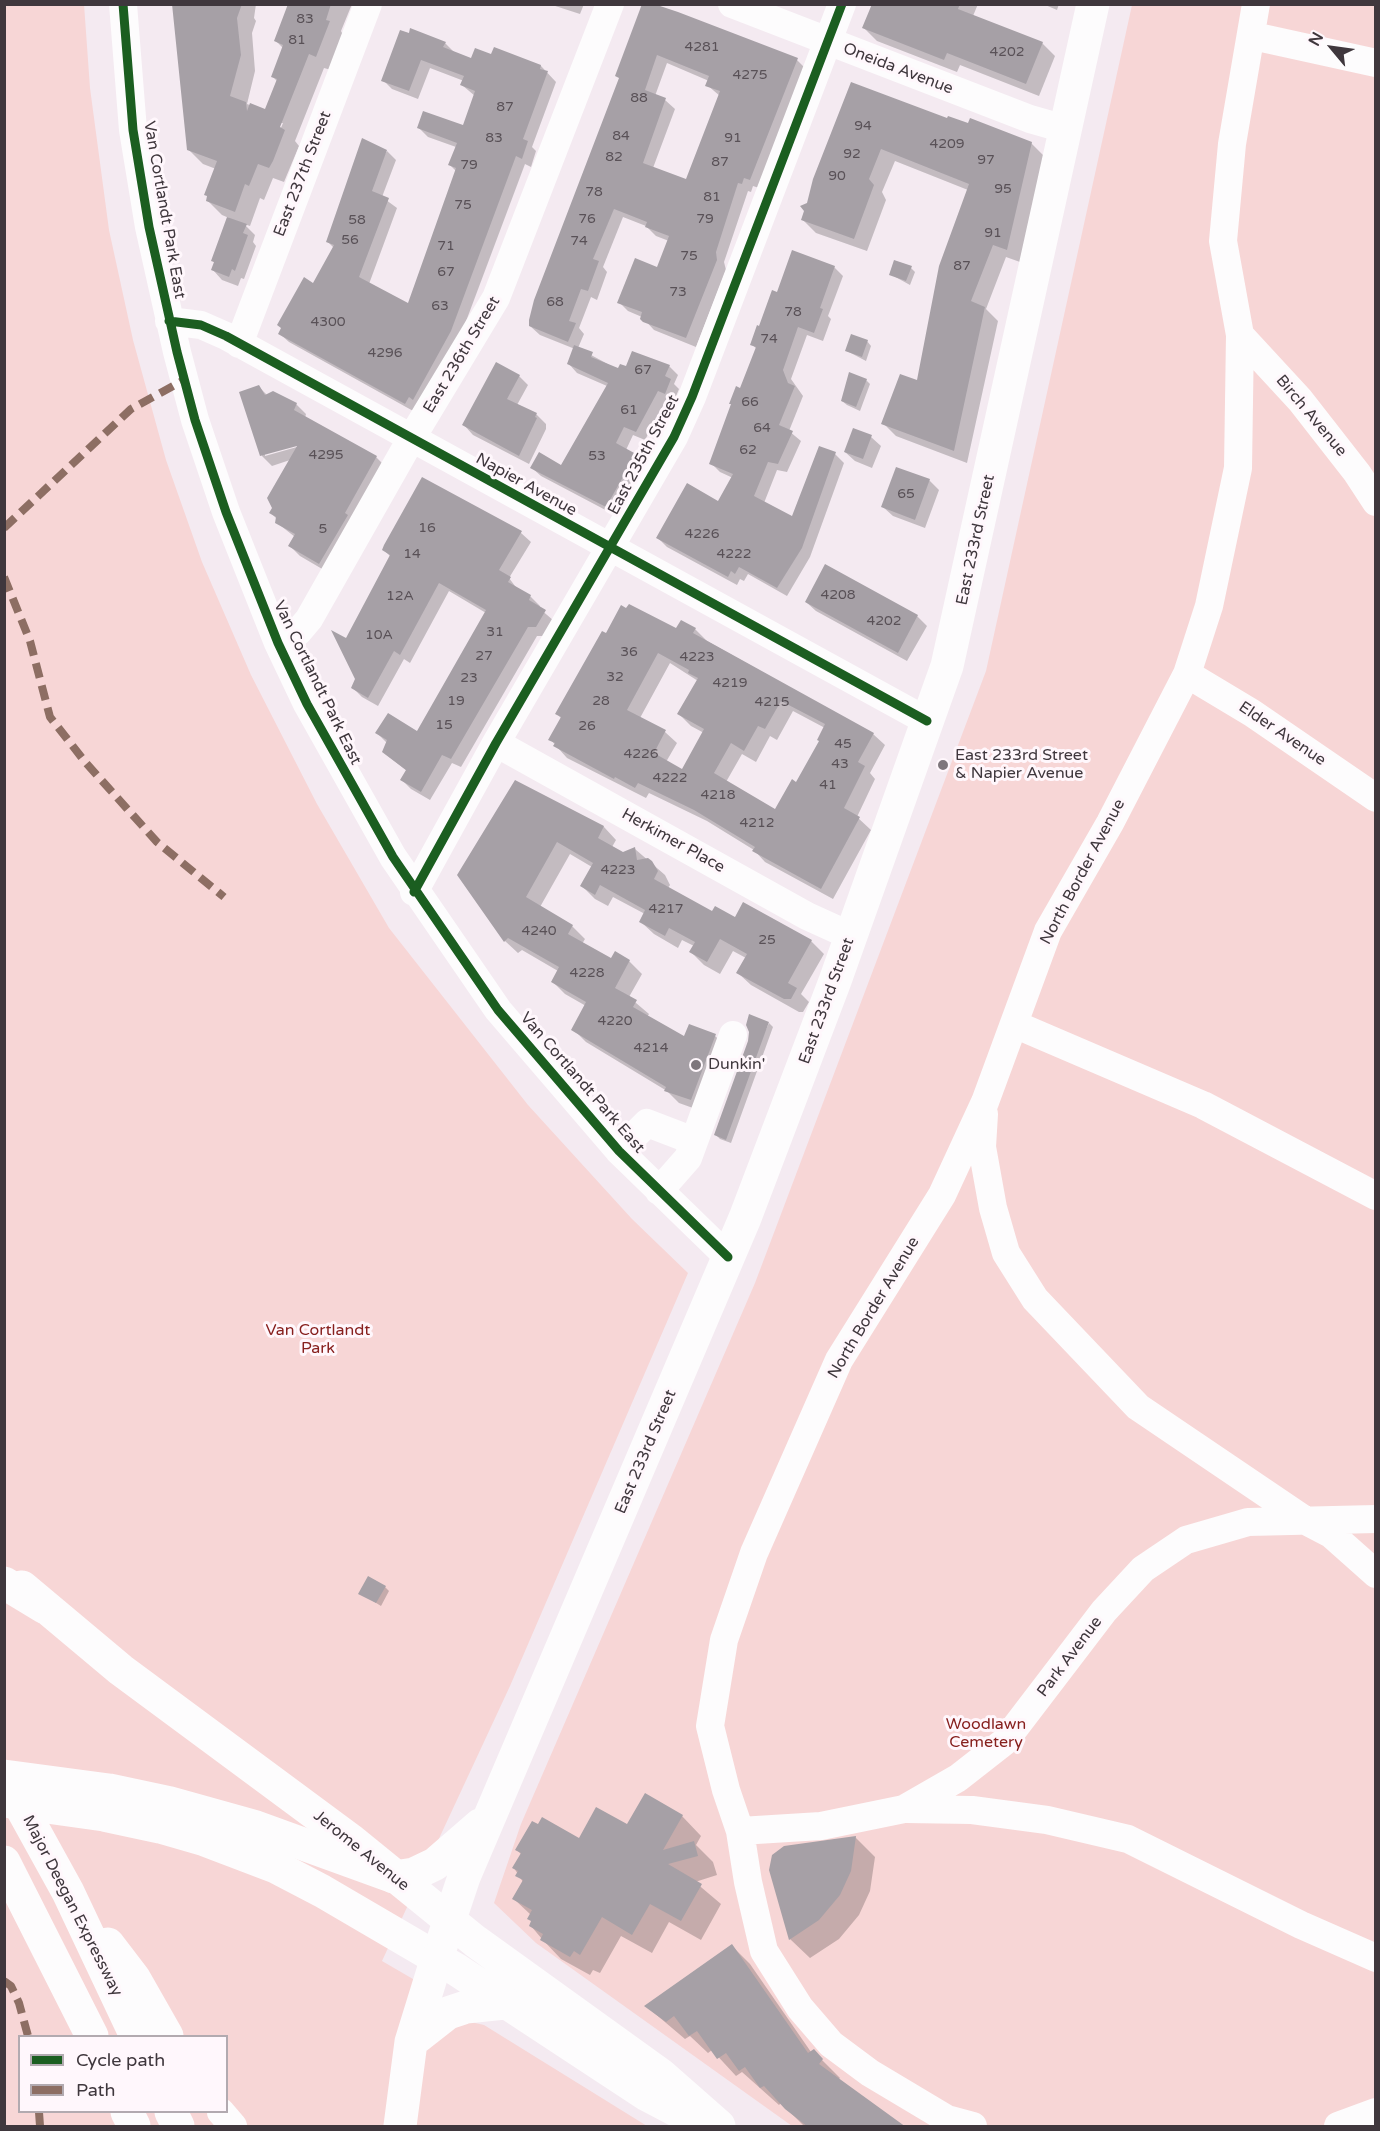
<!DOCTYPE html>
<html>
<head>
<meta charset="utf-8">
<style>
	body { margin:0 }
	#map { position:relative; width:1380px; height:2131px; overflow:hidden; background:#f4eaf1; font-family:"Varela Round",sans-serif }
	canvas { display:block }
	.frame { position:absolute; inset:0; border:6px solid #3f373d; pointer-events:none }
	.legend { position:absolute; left:18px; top:2035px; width:210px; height:78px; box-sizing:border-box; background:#fff7fc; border:2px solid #b2aab0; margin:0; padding:8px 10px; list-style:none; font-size:18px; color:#3f373d }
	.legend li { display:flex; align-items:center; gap:12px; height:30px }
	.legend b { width:30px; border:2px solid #b2aab0 }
	.north { position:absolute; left:1302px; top:18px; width:60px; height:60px; -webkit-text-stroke:4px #fff7fc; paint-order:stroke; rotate:299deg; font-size:16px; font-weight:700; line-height:24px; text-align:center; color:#3f373d }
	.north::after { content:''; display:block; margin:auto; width:21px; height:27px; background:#3f373d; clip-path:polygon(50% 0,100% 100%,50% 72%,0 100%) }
</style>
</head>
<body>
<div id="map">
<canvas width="1380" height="2131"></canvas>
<div class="frame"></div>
<ul class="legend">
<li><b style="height:8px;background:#1b5e20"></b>Cycle path</li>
<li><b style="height:8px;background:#8d6e63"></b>Path</li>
</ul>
<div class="north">N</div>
</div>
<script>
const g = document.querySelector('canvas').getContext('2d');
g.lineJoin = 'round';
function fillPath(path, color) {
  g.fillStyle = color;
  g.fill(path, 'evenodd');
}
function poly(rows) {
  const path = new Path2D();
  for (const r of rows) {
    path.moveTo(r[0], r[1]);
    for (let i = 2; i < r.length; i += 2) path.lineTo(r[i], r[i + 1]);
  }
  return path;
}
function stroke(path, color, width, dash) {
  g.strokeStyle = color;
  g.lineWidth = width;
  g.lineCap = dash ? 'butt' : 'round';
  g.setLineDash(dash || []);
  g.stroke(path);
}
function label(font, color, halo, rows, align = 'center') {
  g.font = font + ' "Varela Round",sans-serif';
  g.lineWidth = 6;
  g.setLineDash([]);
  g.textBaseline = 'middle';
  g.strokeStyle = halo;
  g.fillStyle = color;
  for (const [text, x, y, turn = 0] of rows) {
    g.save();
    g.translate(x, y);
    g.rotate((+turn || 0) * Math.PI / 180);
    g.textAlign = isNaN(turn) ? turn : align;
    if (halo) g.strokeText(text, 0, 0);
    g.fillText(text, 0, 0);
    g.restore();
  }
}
const green = poly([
	[84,4,90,88,109,230,133,340,166,460,202,562,251,675,317,804,389,928,528,1105,632,1219,688,1273,510,1686,382,1961,413,1979,455,2026,471,2022,484,2025,647,2126,5,2126,4,5],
	[20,2036,226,2036,226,2112,20,2112],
	[1132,5,1375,5,1375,2126,792,2126,536,1943,494,1903,521,1824,755,1283,986,671]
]);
const shadow = poly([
	[174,4,256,4,254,18,256,21,252,33,255,71,247,104,266,111,278,82,272,76,283,48,276,41,289,4,352,4,341,31,344,37,331,70,324,68,295,141,299,146,284,182,273,178,264,200,260,198,250,226,244,224,255,235,253,242,256,246,244,279,241,278,238,286,222,280,213,270,215,263,213,261,229,218,222,215,207,200,216,169,203,164,188,149],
	[280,123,283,123,278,135],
	[549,4,584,4,580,14],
	[873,4,978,4,973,16,1042,43,1055,56,1039,96,960,65,957,72,877,41,864,28],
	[1043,4,1059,4,1057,10],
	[445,43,454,52,472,60,492,56,541,66,556,82,532,147,536,151,531,167,525,164,459,340,415,412,289,342,280,334,314,285,334,248,327,241,387,151,396,160,382,197,397,208,369,284,409,305,456,171,450,165,456,147,428,137,419,128,464,127,475,96,462,85,464,81,430,68,418,99,392,89,383,80],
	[628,45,797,60,806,69,759,188,753,186,751,192,748,191,724,262,726,270,696,347,654,330,642,317,628,311,619,302,658,269,669,241,656,236,646,226,623,217,603,267,607,272,597,300,591,297,579,328,584,334,578,348,619,370,669,366,678,375,674,384,679,389,674,401,667,398,645,440,633,435,626,450,644,464,615,515,541,476,532,468,562,467,607,386,577,373,569,364,575,349,540,335,530,326,621,79],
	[667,63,709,81,707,85,720,96,687,181,653,168,675,109,665,100,655,96],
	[852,84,947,120,1031,143,1044,156,1020,262,1006,257,986,309,998,321,967,463,896,436,883,423,918,382,968,190,895,161,882,192,886,200,867,251,816,233,803,220],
	[834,267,843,276,828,316,831,319,823,341,807,335,791,379,803,396,789,431,801,441,787,472,777,470,764,503,793,518,835,454,844,463,810,557,787,596,748,574,744,581,740,579,737,585,667,547,658,538,718,503,733,478,720,472,711,463,757,349,751,344,778,294],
	[911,268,915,272,910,285,890,274],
	[867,341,871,346,866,361,847,351],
	[519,376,528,385,517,405,536,414,546,424,546,429,529,464,473,435,464,425],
	[866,380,870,384,860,411,847,405,842,401],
	[259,387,267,395,296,404,306,414,305,418,376,457,386,467,329,573,300,556,290,546,295,537,276,522,277,519,271,513,290,460,272,466,262,456,241,393],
	[303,442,304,445,265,456,265,453],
	[871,437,881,446,872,468,855,461,845,452],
	[423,479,521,533,531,542,509,578,518,590,531,597,540,606,539,608,554,621,546,636,537,636,461,767,452,763,430,800,411,789,402,780,407,771,383,752,387,743,377,733,418,733,486,613,449,591,410,663,404,659,378,706,362,697,352,687,357,679,347,640,391,557,384,550],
	[929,480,939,490,925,528,893,516,883,507],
	[806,602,917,616,927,626,907,661,816,611],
	[629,605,677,630,695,629,707,641,873,734,885,745,870,773,875,779,857,817,871,830,833,899,765,862,754,850,707,821,649,793,646,798,567,758,550,739,562,719,557,714,606,635],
	[670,663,698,681,679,714,691,726,704,733,682,771,666,762,677,743,665,732,640,718],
	[793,711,825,728,821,742,797,784,776,811,726,782,742,754,756,762,770,736,777,740],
	[515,782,604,827,616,840,612,847,623,853,635,849,665,875,670,885,668,888,712,913,811,941,824,954,801,994,809,1002,803,1012,799,1012,751,985,738,973,746,958,733,951,720,974,704,965,691,952,694,946,682,940,678,948,654,934,641,922,645,914,613,897,608,906,595,899,582,886,592,867,570,854,540,907,572,926,585,939,582,944,612,960,615,953,629,961,642,974,629,997,649,1014,647,1017,685,1038,715,1036,728,1048,704,1112,679,1103,667,1091,586,1042,573,1029,586,1006,565,994,552,981,558,971,522,950,518,953,505,941],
	[769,1023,773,1027,731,1143,720,1139,716,1135],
	[385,1587,389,1591,381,1606,360,1593],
	[682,1816,701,1836,696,1845,713,1862,717,1875,695,1882,721,1904,701,1940,669,1922,652,1953,621,1936,600,1973,593,1970,590,1975,561,1959,542,1939,531,1926,531,1915,514,1899,523,1882,514,1868,522,1855,517,1850,580,1840,627,1827],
	[855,1837,875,1857,870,1891,859,1915,839,1939,810,1958,790,1939],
	[732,1946,750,1964,811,2052,813,2051,840,2078,838,2080,903,2126,804,2126,781,2103,779,2105,742,2072,736,2076,712,2050,708,2053,690,2036,685,2039,646,2006]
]);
const building = poly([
	[172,4,242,4,237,18,241,55,230,96,246,102,247,111,250,103,265,109,277,79,271,77,283,45,274,41,288,4,331,4,326,20,330,21,316,57,309,54,280,127,285,130,273,161,269,168,258,164,249,186,245,184,235,212,206,201,207,196,204,195,217,161,187,150],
	[642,4,654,4,678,12,798,58,750,180,744,178,742,184,738,183,716,252,717,260,686,338,643,322,640,319,642,312,617,303,635,258,657,267,669,236,645,227,647,222,614,209,593,259,599,261,588,291,581,289,569,321,576,323,568,342,529,326,529,320,534,300,619,78,615,76],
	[657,55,709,76,705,86,720,91,686,179,643,163,666,98,645,90],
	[872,4,960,4,958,9,1043,42,1026,84,947,53,944,60,862,28],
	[410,28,446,42,443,47,471,58,475,48,491,54,494,47,541,65,540,69,548,71,523,139,528,141,522,159,516,156,451,331,413,400,409,397,405,404,278,334,281,328,277,325,304,277,313,283,334,245,326,242,362,138,387,150,372,191,389,198,359,277,408,303,456,168,448,165,457,143,417,128,423,111,463,125,475,91,460,85,464,76,421,60,409,91,381,81,400,30,409,33],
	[851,82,947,118,948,116,968,123,970,118,1032,142,1007,250,993,245,971,301,985,307,954,451,881,424,900,374,917,380,939,266,969,184,881,149,869,179,874,185,854,239,801,220,804,211,800,206,807,203,813,179],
	[227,217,247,224,243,233,248,235,235,271,232,269,229,277,211,270,214,262,211,261],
	[792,250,835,266,820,308,823,309,814,333,798,327,783,370,788,383,795,386,779,425,793,431,778,464,768,462,754,496,792,516,819,446,836,452,802,548,777,588,739,567,735,574,731,571,728,577,656,538,687,483,718,501,733,474,709,464,731,404,729,404,736,386,740,388,756,347,750,345,757,325,759,326,772,290,777,292],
	[894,260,912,266,906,281,889,275],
	[851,334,868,340,862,357,845,351],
	[574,345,593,352,591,357,618,368,620,364,626,366,632,351,670,365,665,376,671,379,665,394,658,391,636,432,624,427,616,443,636,454,606,507,530,468,539,452,561,465,608,383,567,364],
	[496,362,520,375,507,399,537,413,535,417,537,418,519,456,462,425],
	[849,372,867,379,856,407,841,401],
	[259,385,265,395,273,391,297,403,294,410,377,456,345,513,348,515,319,564,288,546,295,534,275,523,276,517,269,513,272,508,267,498,297,446,260,456,239,392],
	[853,428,872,435,863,459,844,452],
	[896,467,930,479,915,520,881,507],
	[422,477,522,531,499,570,511,577,508,582,531,595,529,600,546,610,536,627,528,627,451,759,442,755,421,792,400,780,406,770,382,752,387,740,375,733,388,713,417,731,486,610,439,583,400,655,394,651,368,698,351,688,355,679,331,630,346,638,390,555,382,550,384,545],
	[825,564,918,615,898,653,805,602],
	[629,604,676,628,681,620,696,628,693,633,874,733,858,762,865,766,844,808,860,817,821,889,752,851,755,847,694,810,638,783,635,788,615,777,614,779,553,746,555,743,548,740,561,717,555,714,602,631,606,633,621,605,626,608],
	[658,653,689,670,688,673,698,678,677,714,704,729,682,769,654,753,666,730,627,710],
	[781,701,825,724,817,740,819,741,796,782,792,779,775,809,714,773,731,743,744,751,758,726,765,729],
	[515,780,604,826,598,838,623,852,635,847,637,860,648,858,652,861,658,871,654,879,712,911,715,906,735,917,743,902,812,940,788,983,797,988,791,999,784,999,736,973,747,954,720,939,707,962,689,952,695,942,669,928,665,936,639,922,645,910,600,885,595,895,580,886,593,863,557,842,526,897,573,925,568,934,611,958,615,951,630,960,615,988,637,1000,633,1007,684,1036,689,1024,716,1034,691,1100,664,1091,666,1087,571,1030,586,1002,551,982,559,967,508,938,504,942,457,875],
	[749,1014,769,1022,726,1140,714,1135,748,1041,749,1032,746,1025],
	[368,1576,386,1586,376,1603,358,1594],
	[645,1793,683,1815,663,1850,694,1841,698,1856,668,1864,702,1884,681,1921,650,1904,632,1935,602,1917,580,1955,574,1951,570,1957,540,1940,543,1934,529,1926,531,1921,527,1919,532,1910,512,1899,523,1880,515,1876,518,1871,512,1868,521,1853,515,1850,532,1821,538,1824,542,1817,579,1838,596,1807,627,1824],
	[856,1836,851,1871,840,1895,819,1920,789,1940,769,1870,772,1855,784,1846],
	[732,1944,808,2053,814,2049,823,2059,819,2064,906,2127,808,2127,785,2109,764,2086,760,2088,745,2067,739,2071,726,2053,717,2059,697,2031,689,2036,674,2016,666,2022,644,2006]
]);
const minor = poly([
	[123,4,133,130,149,227,177,352,195,420,226,512,278,643,307,704,393,857,498,1010,619,1151,728,1257],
	[732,4,1030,119,1065,129],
	[1253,36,1376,63],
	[169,321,201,325,226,336,927,721],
	[1240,335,1300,400,1357,473,1376,502],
	[239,344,368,4],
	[278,643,298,632,309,619,411,439,496,298,610,4],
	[1187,674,1252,713,1376,798],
	[496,743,807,916,851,936],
	[414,892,496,743,674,437,692,397,842,4],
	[1014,1024,1203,1105,1376,1196],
	[984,1114,982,1147,993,1208,1006,1253,1035,1299,1138,1407,1308,1522,1331,1534,1376,1574],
	[619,1151,647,1123,694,1141],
	[659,1191,688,1158,733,1035],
	[906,1809,972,1810,1047,1820,1128,1839,1301,1925,1376,1958],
	[740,1831,821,1826,904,1809,958,1778,1004,1742,1104,1611,1143,1569,1186,1540,1248,1522,1376,1519],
	[221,2112,233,2126],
	[973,2126,947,2119,870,2073,831,2044,800,2008,764,1951,748,1882,740,1831,726,1790,710,1726,724,1640,754,1553,839,1360,942,1195,985,1102,1048,931,1110,823,1187,674,1209,606,1238,468,1240,335,1223,241,1232,144,1256,4],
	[1338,2126,1376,2112]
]);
const major = poly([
	[22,1587,121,1670,352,1841,475,1941,661,2075,719,2126],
	[4,1801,104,1815,160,1827,205,1840,276,1867,322,1891,457,1970,647,2095,691,2118],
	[394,1877,414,1874,435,1864,480,1825],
	[437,1958,464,1877,745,1218,835,981,947,666,1093,4]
]);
const highway = poly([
	[4,1583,44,1607],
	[4,1776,109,1790,170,1803,256,1827,394,1877],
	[4,1776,68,1892,136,2036],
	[4,1862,92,2036],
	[108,1944,134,1978,167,2036],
	[411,2042,448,2013,466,2007,505,2003],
	[127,2112,134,2126],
	[171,2112,178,2126],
	[400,2126,411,2042,437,1958]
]);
const quiet = poly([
	[4,528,131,409,184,380],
	[4,577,30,641,50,717,86,763,157,842,224,897],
	[4,1981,11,1986,19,2003,28,2036],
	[39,2112,40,2126]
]);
const cycleway = poly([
	[123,4,133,130,149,227,177,352,195,420,226,512,278,643,307,704,393,857,498,1010,619,1151,728,1257],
	[169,321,201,325,226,336,927,721],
	[414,892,496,743,674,437,692,397,842,4]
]);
const markers = [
	[943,765,6,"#7e767c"],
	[696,1065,6,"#7e767c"]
];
const numberNames = [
	["83",305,19],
	["81",297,40],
	["4281",702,47],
	["4202",1007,52],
	["4275",750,75],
	["88",639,98],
	["87",505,107],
	["94",863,126],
	["84",621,136],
	["83",494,138],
	["91",733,138],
	["4209",947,144],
	["92",852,154],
	["82",614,157],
	["97",986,160],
	["87",720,162],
	["79",469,165],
	["90",837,176],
	["95",1003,189],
	["78",594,192],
	["81",712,197],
	["75",463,205],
	["76",587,219],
	["79",705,219],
	["58",357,220],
	["91",993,233],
	["56",350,240],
	["74",579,241],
	["71",446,246],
	["75",689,256],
	["87",962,266],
	["67",446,272],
	["73",678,292],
	["68",555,302],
	["63",440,306],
	["78",793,312],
	["4300",328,322],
	["74",769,339],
	["4296",385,353],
	["67",643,370],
	["66",750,402],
	["61",629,410],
	["64",762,428],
	["62",748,450],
	["4295",326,455],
	["53",597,456],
	["65",906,494],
	["16",427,528],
	["5",323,529],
	["4226",702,534],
	["14",412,554],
	["4222",734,554],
	["4208",838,595],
	["12A",400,596],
	["4202",884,621],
	["31",495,632],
	["10A",379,635],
	["36",629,652],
	["27",484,656],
	["4223",697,657],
	["32",615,677],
	["23",469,678],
	["4219",730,683],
	["19",456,701],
	["28",601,701],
	["4215",772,702],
	["15",444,725],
	["26",587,726],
	["45",843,744],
	["4226",641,754],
	["43",840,764],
	["4222",670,778],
	["41",828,785],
	["4218",718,795],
	["4212",757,823],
	["4223",618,870],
	["4217",666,909],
	["4240",539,931],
	["25",767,940],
	["4228",587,973],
	["4220",615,1021],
	["4214",651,1048]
];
const streetNames = [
	["Oneida Avenue",898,69,21],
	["East 237th Street",303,174,-69],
	["Van Cortlandt Park East",164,210,80],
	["East 236th Street",462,355,-59],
	["Birch Avenue",1311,416,50],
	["East 235th Street",644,455,-62],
	["Napier Avenue",526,485,29],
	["East 233rd Street",976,540,-78],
	["Van Cortlandt Park East",317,683,64],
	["Elder Avenue",1282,734,34],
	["Herkimer Place",673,841,29],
	["North Border Avenue",1083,872,-62],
	["East 233rd Street",827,1001,-70],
	["Van Cortlandt Park East",582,1083,49],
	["North Border Avenue",874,1308,-59],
	["East 233rd Street",646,1452,-67],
	["Park Avenue",1070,1657,-53],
	["Jerome Avenue",361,1851,39],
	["Major Deegan Expressway",72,1906,63]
];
const poiNames = [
	["East 233rd Street",955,756],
	["& Napier Avenue",955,774],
	["Dunkin'",708,1065]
];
const parkNames = [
	["Van Cortlandt",318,1331],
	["Park",318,1349],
	["Woodlawn",986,1725],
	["Cemetery",986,1743]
];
fillPath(green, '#f7d6d6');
fillPath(shadow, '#0003');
fillPath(building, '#a6a0a6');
stroke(minor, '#fdfcfd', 28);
stroke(major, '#fdfcfd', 33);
stroke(highway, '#fdfcfd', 33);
stroke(quiet, '#8d6e63', 8, [15, 8]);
stroke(cycleway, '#1b5e20', 9);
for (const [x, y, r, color] of markers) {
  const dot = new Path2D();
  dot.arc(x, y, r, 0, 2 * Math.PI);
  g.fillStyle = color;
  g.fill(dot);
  stroke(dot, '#fff7fc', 2);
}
label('14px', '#595157', null, numberNames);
label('16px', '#3f373d', '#fff7fc', streetNames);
label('16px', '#3f373d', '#fff7fc', poiNames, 'left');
label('16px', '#87201e', '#fff7fc', parkNames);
</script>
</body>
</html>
